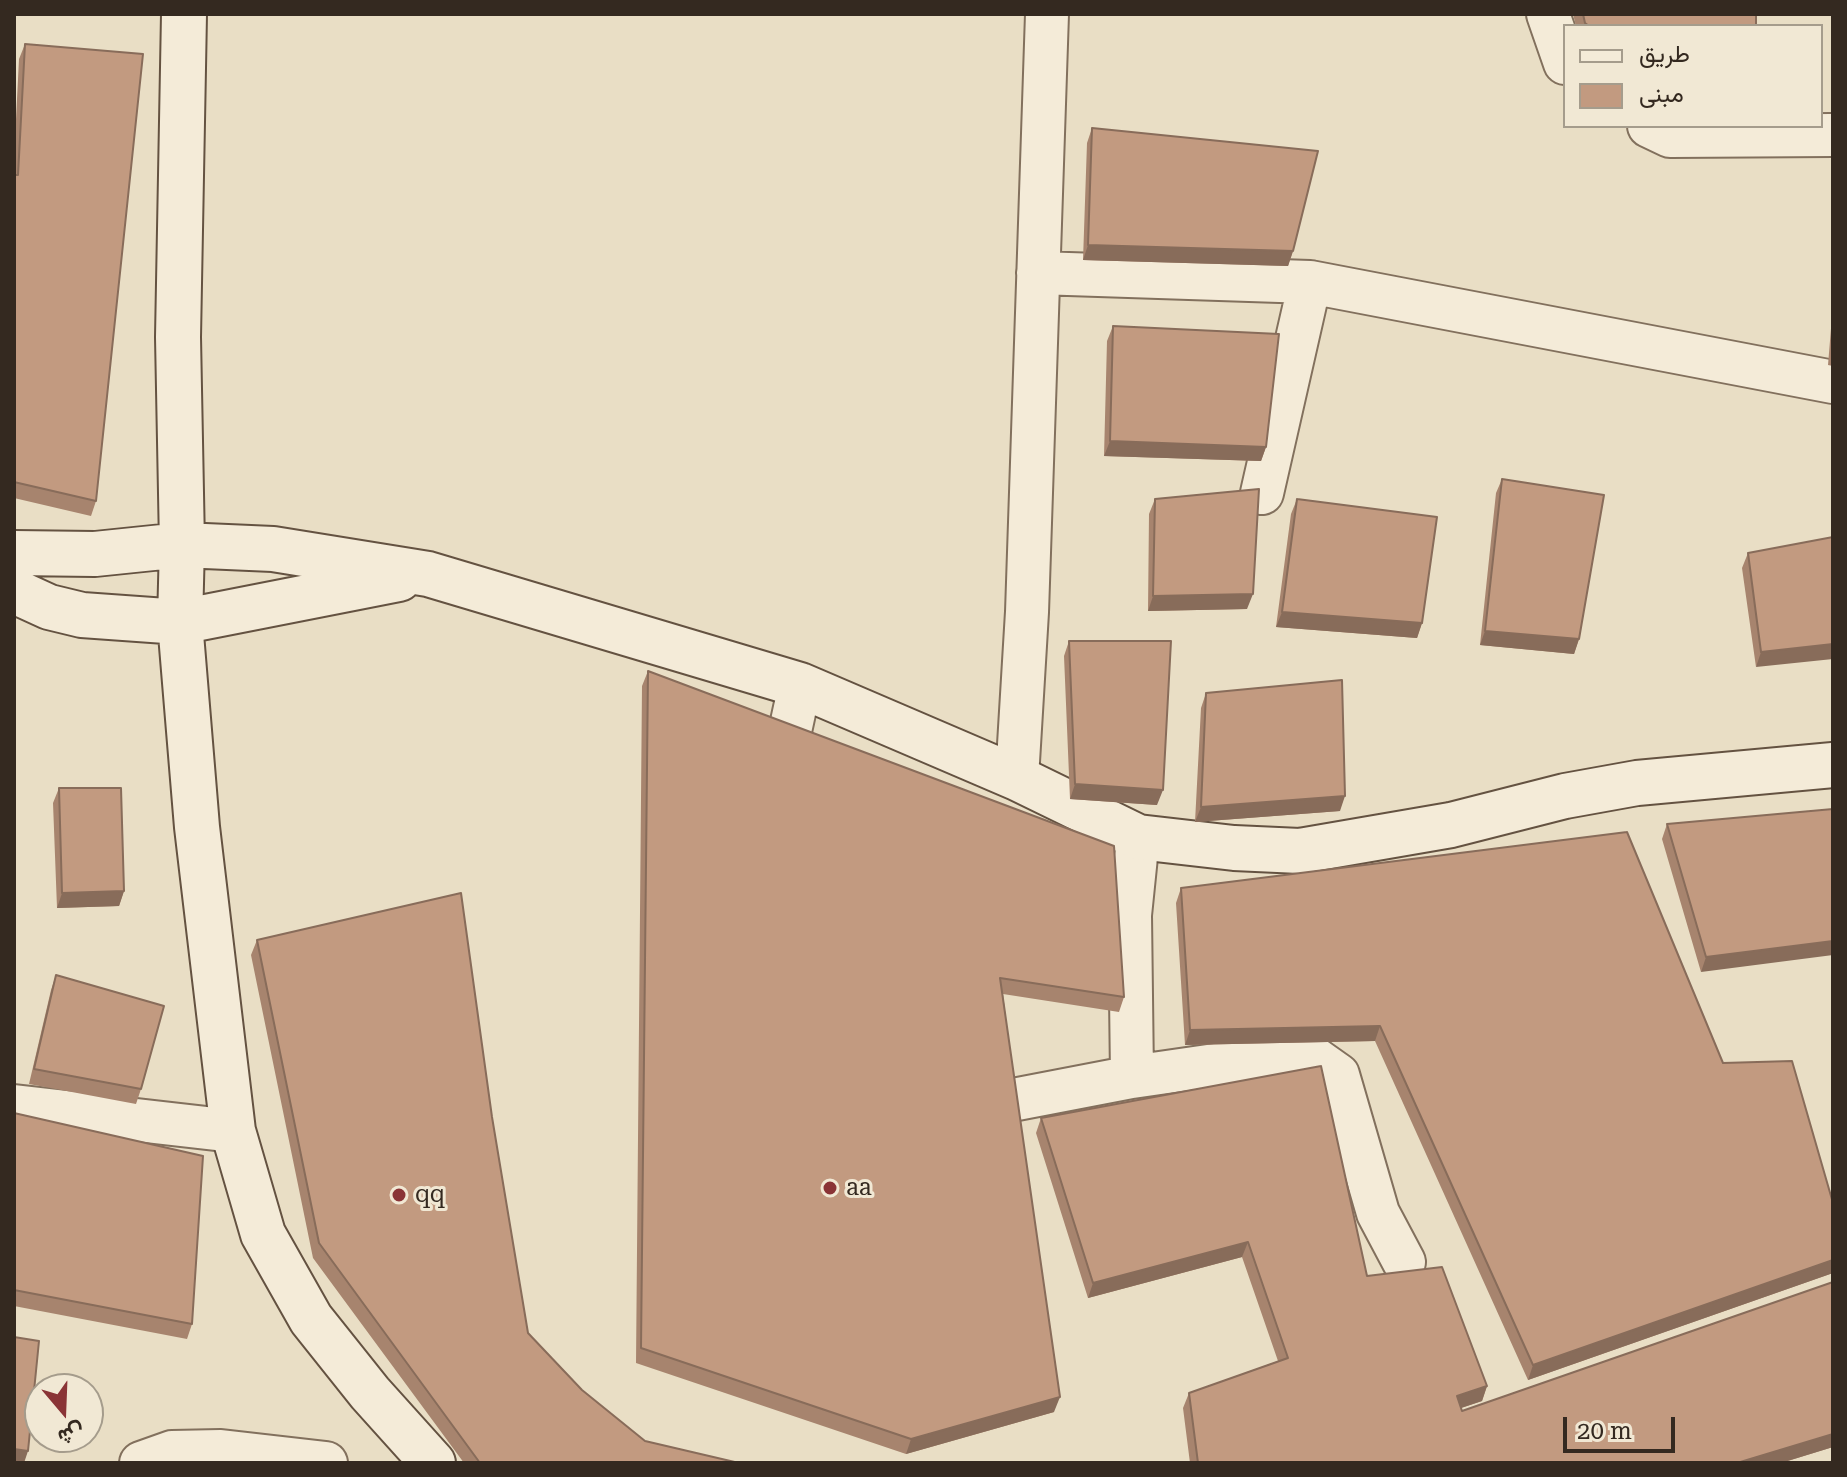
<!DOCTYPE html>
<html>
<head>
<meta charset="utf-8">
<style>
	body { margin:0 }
	#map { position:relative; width:1847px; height:1477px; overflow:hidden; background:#e9dec5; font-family:"Roboto Serif",Vazirmatn,serif }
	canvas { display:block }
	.frame { position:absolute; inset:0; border:16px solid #342920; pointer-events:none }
	.legend { position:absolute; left:1563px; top:24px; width:260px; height:104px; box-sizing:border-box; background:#f1e8d4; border:2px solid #a59c8c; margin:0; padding:10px 14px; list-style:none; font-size:24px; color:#342920 }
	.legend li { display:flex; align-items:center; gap:16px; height:40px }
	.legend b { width:40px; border:2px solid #a59c8c }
	.north { position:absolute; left:24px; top:1373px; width:80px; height:80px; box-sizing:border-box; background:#f1e8d4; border:2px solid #a59c8c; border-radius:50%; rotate:161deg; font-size:22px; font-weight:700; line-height:32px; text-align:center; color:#342920 }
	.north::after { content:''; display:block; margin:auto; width:28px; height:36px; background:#8a3436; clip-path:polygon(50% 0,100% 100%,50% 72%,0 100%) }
	.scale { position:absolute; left:1563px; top:1417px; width:112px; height:36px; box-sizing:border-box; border:4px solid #342920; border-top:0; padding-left:10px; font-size:24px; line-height:28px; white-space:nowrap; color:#342920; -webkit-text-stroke:6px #f1e8d4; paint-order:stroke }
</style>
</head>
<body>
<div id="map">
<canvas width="1847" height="1477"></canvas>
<div class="frame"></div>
<ul class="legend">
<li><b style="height:10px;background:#f4ebd8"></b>طريق</li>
<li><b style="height:22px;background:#c29a80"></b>مبنى</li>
</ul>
<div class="north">ش</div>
<div class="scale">20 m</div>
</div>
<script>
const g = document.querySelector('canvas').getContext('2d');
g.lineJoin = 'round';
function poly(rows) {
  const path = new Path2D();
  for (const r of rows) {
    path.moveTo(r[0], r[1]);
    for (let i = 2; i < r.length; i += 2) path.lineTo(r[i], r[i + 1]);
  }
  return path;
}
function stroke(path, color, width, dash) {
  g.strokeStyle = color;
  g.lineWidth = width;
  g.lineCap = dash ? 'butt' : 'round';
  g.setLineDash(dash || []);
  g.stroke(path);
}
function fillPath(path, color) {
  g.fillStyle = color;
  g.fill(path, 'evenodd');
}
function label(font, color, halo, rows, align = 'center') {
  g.font = font + ' "Roboto Serif",serif';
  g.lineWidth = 6;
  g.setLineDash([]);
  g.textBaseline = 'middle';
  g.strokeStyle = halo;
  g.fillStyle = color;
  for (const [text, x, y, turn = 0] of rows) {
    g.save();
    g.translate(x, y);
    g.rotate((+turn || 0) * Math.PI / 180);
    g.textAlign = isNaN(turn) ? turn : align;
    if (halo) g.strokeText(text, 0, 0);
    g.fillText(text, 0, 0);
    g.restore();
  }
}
const street = poly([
	[1548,14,1565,63],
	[1649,126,1670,136,1833,135],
	[1038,273,1310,282,1833,382],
	[1262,493,1310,282],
	[1017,778,1027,612,1047,14],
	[779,782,800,685],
	[1132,1077,1130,915,1138,837],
	[1002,1102,1132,1077,1229,1063,1280,1056,1314,1058,1338,1075,1378,1213,1404,1262],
	[14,1106,233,1131],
	[141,1463,172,1452,221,1451,326,1463]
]);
const secondary = poly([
	[184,14,178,337,182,545,180,622,197,827,233,1131,263,1234,311,1319,370,1393,433,1463],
	[14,553,95,554,182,545,273,549,428,574,800,685,1017,778,1138,837,1234,848,1300,851,1451,825,1565,796,1637,783,1833,765],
	[14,591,49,607,82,615,180,622,399,579]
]);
const wall = poly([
	[1573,14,1756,14,1756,26,1576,26],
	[25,44,96,501,91,516,14,498,14,159,19,59],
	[1092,128,1293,251,1288,266,1083,260,1087,143],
	[1833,304,1833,366,1828,365],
	[1113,326,1266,447,1261,461,1104,456,1107,341],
	[1502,479,1579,639,1574,654,1480,645,1496,493],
	[1155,499,1247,609,1148,611,1149,514],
	[1297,499,1422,623,1417,638,1276,627,1291,514],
	[1833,537,1756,667,1742,568,1748,553],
	[1069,641,1157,805,1070,799,1064,656],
	[648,671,1124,997,1119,1012,1003,994,1054,1412,906,1454,636,1363,642,686],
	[1206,693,1340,811,1195,822,1201,708],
	[59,788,124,891,119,906,57,908,53,803],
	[1833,809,1701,972,1662,839,1667,824],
	[1181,888,1723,1063,1833,1203,1833,1273,1528,1380,1375,1041,1185,1045,1176,903],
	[257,940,492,1117,528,1333,582,1390,645,1441,739,1463,464,1463,313,1258,251,955],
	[56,975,141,1089,136,1104,29,1084,51,990],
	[14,1113,192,1324,187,1339,14,1306],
	[1041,1118,1367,1276,1487,1386,1482,1401,1461,1408,1462,1411,1833,1282,1833,1447,1781,1463,1190,1463,1183,1408,1189,1393,1278,1361,1242,1257,1088,1298,1036,1133]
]);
const shadedWall = poly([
	[1088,245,1293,251,1288,266,1083,260],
	[1110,441,1266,447,1261,461,1104,456],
	[1253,594,1247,609,1148,611,1153,596],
	[1282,612,1422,623,1417,638,1276,627],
	[1485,631,1579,639,1574,654,1480,645],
	[1833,644,1833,659,1756,667,1761,652],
	[1075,784,1163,790,1157,805,1070,799],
	[1345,796,1340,811,1195,822,1201,807],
	[124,891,119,906,57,908,62,893],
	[1833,941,1833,955,1701,972,1706,957],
	[1380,1026,1375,1041,1185,1045,1190,1030],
	[1248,1242,1242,1257,1088,1298,1093,1283],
	[1833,1260,1833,1273,1528,1380,1533,1365],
	[1487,1386,1482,1401,1452,1411,1457,1396],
	[1060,1397,1054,1412,906,1454,911,1439],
	[1833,1434,1833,1447,1781,1463,1737,1463],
	[14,1449,28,1451,24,1463,14,1463]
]);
const building = poly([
	[1583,14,1756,14,1756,26,1589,26,1585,23,1583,14],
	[25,44,143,54,96,501,14,482,14,175,18,175,25,44],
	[1092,128,1318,151,1293,251,1088,245,1092,128],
	[1113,326,1279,334,1266,447,1110,441,1113,326],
	[1502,479,1604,495,1579,639,1485,631,1502,479],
	[1259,489,1253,594,1153,596,1155,499,1259,489],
	[1297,499,1437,517,1422,623,1282,612,1297,499],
	[1833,537,1833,644,1761,652,1748,553,1833,537],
	[1069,641,1171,641,1163,790,1075,784,1069,641],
	[648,671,1114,846,1124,997,1000,978,1060,1397,911,1439,641,1348,648,671],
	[1342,680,1345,796,1201,807,1206,693,1342,680],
	[59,788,121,788,124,891,62,893,59,788],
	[1833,809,1833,941,1706,957,1667,824,1833,809],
	[1627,832,1723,1063,1792,1061,1833,1203,1833,1260,1533,1365,1380,1026,1190,1030,1181,888,1627,832],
	[461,893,492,1117,528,1333,582,1390,645,1441,739,1463,480,1463,319,1243,257,940,461,893],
	[56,975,164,1006,141,1089,34,1069,56,975],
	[1321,1066,1367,1276,1442,1267,1487,1386,1457,1396,1462,1411,1833,1282,1833,1434,1737,1463,1198,1463,1189,1393,1288,1358,1248,1242,1093,1283,1041,1118,1321,1066],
	[14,1113,203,1156,192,1324,14,1290,14,1113],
	[14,1337,39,1341,28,1451,14,1449,14,1337]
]);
const markers = [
	[830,1188,8,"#8a3436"],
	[399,1195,8,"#8a3436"]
];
const poiNames = [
	["aa",846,1188],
	["qq",415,1195]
];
stroke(street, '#82705d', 46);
stroke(secondary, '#645241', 48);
stroke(street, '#f4ebd8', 42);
stroke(secondary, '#f4ebd8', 44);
fillPath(wall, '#a7846e');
fillPath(shadedWall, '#886c5a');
fillPath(building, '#c29a80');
stroke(building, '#886c5a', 2);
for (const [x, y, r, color] of markers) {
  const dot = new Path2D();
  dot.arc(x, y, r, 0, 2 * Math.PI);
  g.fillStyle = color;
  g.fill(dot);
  stroke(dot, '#f1e8d4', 3);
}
label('24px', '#342920', '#f1e8d4', poiNames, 'left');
</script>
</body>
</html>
